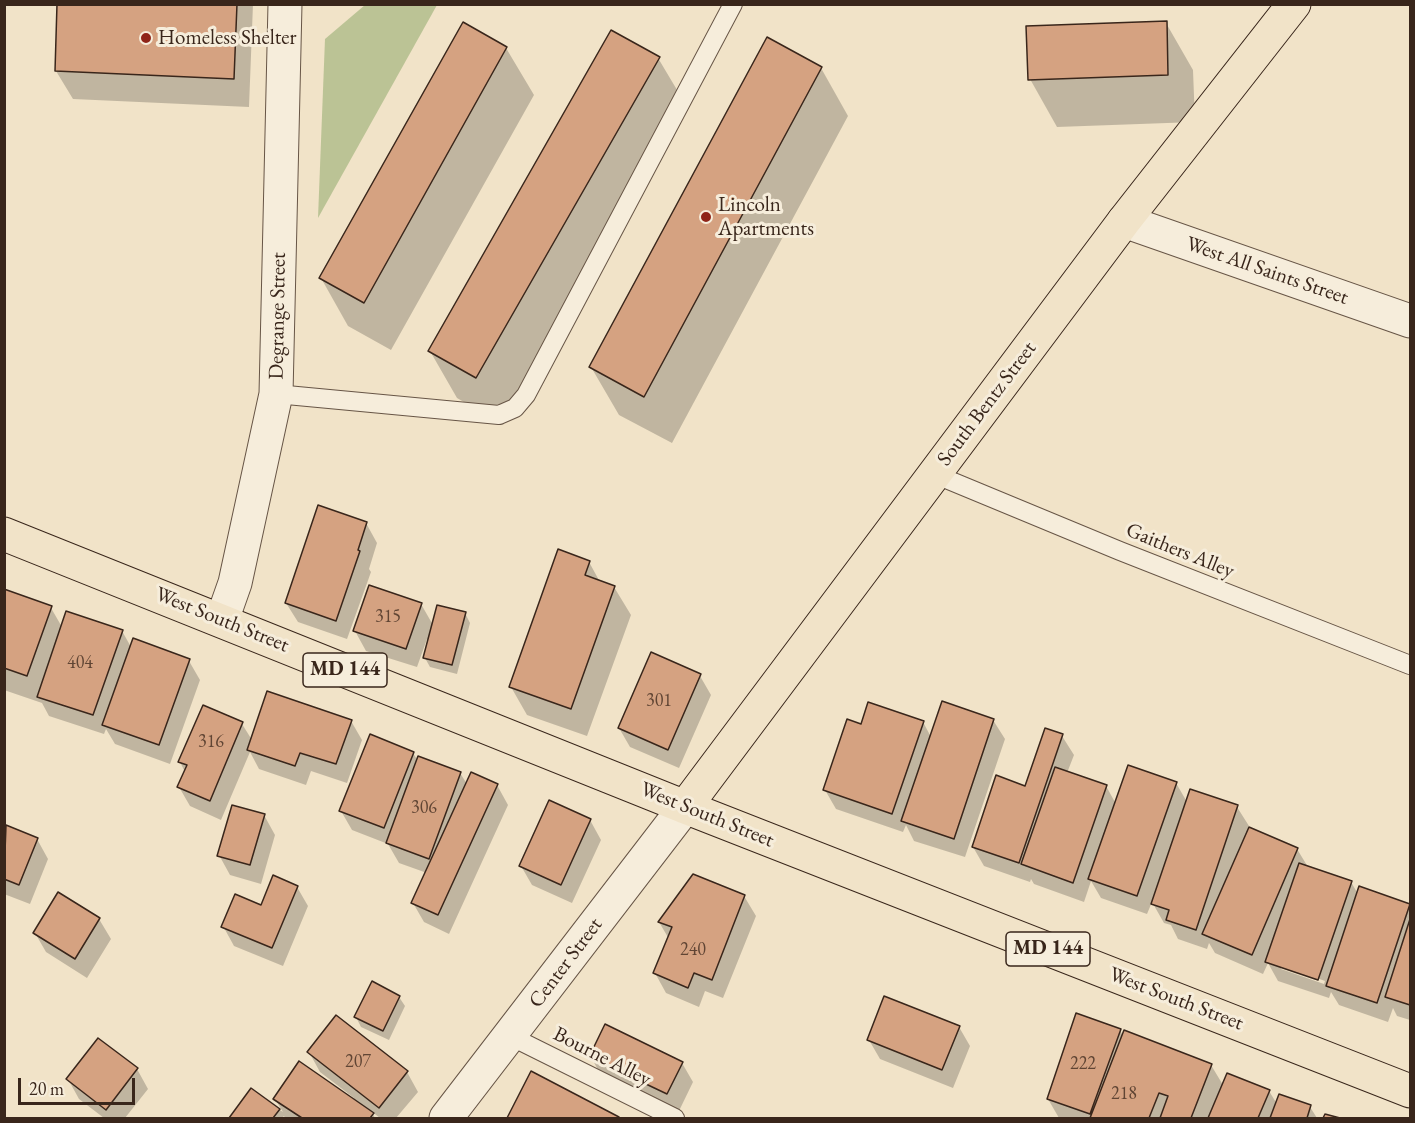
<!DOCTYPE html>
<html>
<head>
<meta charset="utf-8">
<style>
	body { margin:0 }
	#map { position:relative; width:1415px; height:1123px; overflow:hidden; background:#f1e3c8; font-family:"EB Garamond",serif }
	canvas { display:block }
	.frame { position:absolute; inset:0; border:6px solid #39261b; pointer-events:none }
	.scale { position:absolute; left:18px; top:1078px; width:117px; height:27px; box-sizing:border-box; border:3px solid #39261b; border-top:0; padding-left:8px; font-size:18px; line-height:21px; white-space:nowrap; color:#39261b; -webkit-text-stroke:4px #f6eddb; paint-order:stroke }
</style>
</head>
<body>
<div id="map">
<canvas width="1415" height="1123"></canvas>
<div class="frame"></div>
<div class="scale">20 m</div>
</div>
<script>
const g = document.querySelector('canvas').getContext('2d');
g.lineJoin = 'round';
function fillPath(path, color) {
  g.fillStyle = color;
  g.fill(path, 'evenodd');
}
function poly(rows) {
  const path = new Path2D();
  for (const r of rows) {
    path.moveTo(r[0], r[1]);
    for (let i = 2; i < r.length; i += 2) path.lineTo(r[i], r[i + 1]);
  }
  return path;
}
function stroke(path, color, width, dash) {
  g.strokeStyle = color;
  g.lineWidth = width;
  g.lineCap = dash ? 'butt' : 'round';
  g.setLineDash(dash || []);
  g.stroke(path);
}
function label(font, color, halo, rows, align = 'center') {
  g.font = font + ' "EB Garamond",serif';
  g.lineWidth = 6;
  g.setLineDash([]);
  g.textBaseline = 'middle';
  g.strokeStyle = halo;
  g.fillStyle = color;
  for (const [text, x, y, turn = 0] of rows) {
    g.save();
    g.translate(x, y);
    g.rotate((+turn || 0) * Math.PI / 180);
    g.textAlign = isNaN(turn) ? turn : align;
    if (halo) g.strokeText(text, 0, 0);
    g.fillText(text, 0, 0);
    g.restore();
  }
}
const green = poly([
	[365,5,437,5,318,218,325,39]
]);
const shadow = poly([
	[59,4,253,4,249,107,73,99,56,71],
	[1166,23,1193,70,1195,122,1057,127,1030,79],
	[506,48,534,95,391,350,348,326,321,278],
	[658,58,686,105,503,425,457,398,430,351],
	[821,68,848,116,672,443,619,415,591,367],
	[366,523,377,543,369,569,371,572,347,639,298,622,286,603],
	[589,562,600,582,614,587,631,615,587,736,527,715,511,687],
	[4,591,51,608,62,627,122,631,131,647,189,661,200,680,170,764,115,744,106,729,104,734,49,716,42,703,4,690],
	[421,604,433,625,465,613,470,623,457,674,430,667,425,658,429,640,427,639,417,667,366,651,355,631],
	[700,676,711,695,679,768,630,747,619,728],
	[993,720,1005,739,965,857,914,841,906,825,903,832,836,809,825,790,923,722,931,737],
	[351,721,362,740,347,783,311,771,306,785,259,769,250,752,221,820,190,806,179,787,185,772,180,762,242,724,252,740],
	[1062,736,1074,755,1067,773,1106,786,1116,804,1176,783,1187,802,1237,807,1249,826,1248,828,1297,849,1308,867,1351,882,1358,894,1409,905,1410,1020,1397,1016,1393,1008,1388,1022,1339,1005,1331,992,1329,998,1278,981,1268,963,1263,974,1215,953,1209,943,1207,949,1178,939,1171,925,1164,923,1152,902,1147,914,1101,898,1091,881,1084,902,1034,884,1031,879,1030,882,984,866,973,847,1026,788],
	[1281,965,1325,981,1324,984,1281,969],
	[413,753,418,761,460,773,467,784,497,785,508,805,449,934,424,922,413,903,427,873,399,863,388,844,352,830,341,811],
	[264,815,275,835,261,884,230,875,219,855],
	[590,820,601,840,572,903,532,885,521,866],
	[6,827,37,839,48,859,30,904,4,894,4,832],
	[297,887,308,906,283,966,234,946,223,926],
	[59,894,99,919,111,939,87,978,46,952,35,933],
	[744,896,756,916,723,998,705,991,699,1007,666,993,655,973,669,939,659,922],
	[399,997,405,1006,389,1040,361,1027,356,1017],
	[959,1027,970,1046,953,1088,880,1059,869,1040],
	[1120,1030,1123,1036,1211,1065,1223,1085,1269,1091,1277,1104,1310,1107,1317,1118,1059,1118,1048,1099],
	[309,1052,407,1072,418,1092,396,1118,380,1118,371,1111,375,1118,287,1118,283,1116,284,1118,231,1118,251,1090,283,1112,275,1099,353,1100,354,1098,320,1072],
	[591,1057,682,1063,693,1082,678,1113,602,1077],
	[137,1069,148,1089,125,1118,104,1118,79,1099,68,1079],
	[531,1074,618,1118,508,1118]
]);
const building = poly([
	[57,4,237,4,234,79,55,71,57,4],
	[1167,21,1168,75,1028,80,1026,26,1167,21],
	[463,22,507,47,364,303,319,278,463,22],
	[611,30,660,57,476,378,428,351,611,30],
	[767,37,822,67,644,397,589,367,767,37],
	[318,505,367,522,358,550,360,551,336,621,285,603,318,505],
	[558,549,590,561,585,575,615,586,571,709,509,687,558,549],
	[369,585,422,603,406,649,353,631,369,585],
	[4,589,52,606,27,676,4,668,4,589],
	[437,605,466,612,452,665,423,658,437,605],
	[66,611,123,630,93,715,37,697,66,611],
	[133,638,190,659,159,745,102,725,133,638],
	[651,652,701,674,668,750,618,728,651,652],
	[267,691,352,720,336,764,300,753,295,766,247,750,267,691],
	[942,701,994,719,954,839,901,821,942,701],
	[868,702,924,721,892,814,823,790,847,719,861,724,868,702],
	[203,705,243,722,210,801,177,787,187,765,178,762,203,705],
	[1045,728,1063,734,1019,863,972,847,996,775,1025,786,1045,728],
	[370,734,414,752,384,828,339,811,370,734],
	[418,756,461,772,429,859,386,843,418,756],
	[1128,765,1177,782,1137,896,1088,879,1128,765],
	[1055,767,1107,785,1073,883,1021,864,1055,767],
	[471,772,498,784,438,915,411,903,471,772],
	[1190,789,1238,805,1196,930,1166,920,1169,910,1151,904,1190,789],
	[549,800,591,819,561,885,519,866,549,800],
	[232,805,265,814,250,865,217,856,232,805],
	[6,825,38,838,19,885,4,879,6,825],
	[1249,827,1298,848,1252,955,1202,934,1249,827],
	[1299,863,1352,881,1318,980,1265,962,1299,863],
	[693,874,745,895,712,980,694,973,688,988,653,973,672,927,658,922,693,874],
	[273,875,298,886,272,948,221,927,235,894,261,905,273,875],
	[1359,886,1410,904,1377,1003,1326,986,1359,886],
	[58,892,100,918,75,959,33,933,58,892],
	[1410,919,1410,1005,1385,997,1410,919],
	[372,981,400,996,383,1031,354,1017,372,981],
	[884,996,960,1026,942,1070,867,1040,884,996],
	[1076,1013,1121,1029,1090,1114,1047,1099,1076,1013],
	[336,1015,408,1071,379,1108,307,1052,336,1015],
	[605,1024,683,1062,667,1094,589,1057,605,1024],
	[1124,1030,1212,1064,1191,1118,1160,1118,1168,1096,1159,1093,1149,1118,1090,1118,1124,1030],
	[98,1038,138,1068,106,1110,66,1079,98,1038],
	[299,1061,374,1113,370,1118,302,1118,273,1099,299,1061],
	[531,1071,619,1117,618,1118,507,1118,531,1071],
	[1227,1073,1270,1090,1258,1118,1208,1118,1227,1073],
	[251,1088,280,1109,273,1118,229,1118,251,1088],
	[1279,1094,1311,1105,1307,1118,1270,1118,1279,1094],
	[1325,1114,1340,1118,1323,1118,1325,1114]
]);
const service = poly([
	[276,394,499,415,515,408,526,395,733,4],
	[934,474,1120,551,1410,665],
	[510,1036,675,1118]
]);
const minor = poly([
	[1124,221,1410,321]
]);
const tertiary = poly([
	[222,620,235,583,276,394,285,4],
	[446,1118,685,807]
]);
const primary = poly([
	[4,534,685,807,1410,1091],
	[685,807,1124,221,1294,4]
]);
const markers = [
	[146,38,6,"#8f2418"],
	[706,217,6,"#8f2418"]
];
const numberNames = [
	["315",388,617],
	["404",80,663],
	["301",659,701],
	["316",211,742],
	["306",424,808],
	["240",693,950],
	["207",358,1062],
	["222",1083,1064],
	["218",1124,1094]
];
const shields = [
	[345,670,84],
	[1048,949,84]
];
const shieldNames = [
	["MD 144",345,670],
	["MD 144",1048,949]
];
const poiNames = [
	["Homeless Shelter",158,38],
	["Lincoln",718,205],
	["Apartments",718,229]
];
const streetNames = [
	["West All Saints Street",1267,271,19],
	["Degrange Street",278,316,-89],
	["South Bentz Street",987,404,-53],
	["Gaithers Alley",1180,551,22],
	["West South Street",222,620,22],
	["West South Street",707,815,22],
	["Center Street",566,963,-53],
	["West South Street",1176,999,21],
	["Bourne Alley",602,1057,27]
];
fillPath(green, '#bbc395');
fillPath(shadow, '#0003');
fillPath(building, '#d5a281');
stroke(building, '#39261b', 1.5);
stroke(service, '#675546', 20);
stroke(minor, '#675546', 35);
stroke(tertiary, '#675546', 35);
stroke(primary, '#39261b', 35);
stroke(service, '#f6eddb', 18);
stroke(minor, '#f6eddb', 33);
stroke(tertiary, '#f6eddb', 33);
stroke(primary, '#f1e3c8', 33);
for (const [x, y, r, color] of markers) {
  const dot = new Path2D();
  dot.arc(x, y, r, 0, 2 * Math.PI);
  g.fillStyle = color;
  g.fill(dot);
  stroke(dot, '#f6eddb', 2);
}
label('18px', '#604534', null, numberNames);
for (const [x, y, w] of shields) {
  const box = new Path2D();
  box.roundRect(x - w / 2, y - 17, w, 34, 4.5);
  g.fillStyle = '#f6eddb';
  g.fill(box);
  stroke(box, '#39261b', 1.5);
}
label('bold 20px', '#39261b', null, shieldNames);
label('21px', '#39261b', '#f6eddb', poiNames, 'left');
label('21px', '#39261b', '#f6eddb', streetNames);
</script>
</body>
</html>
